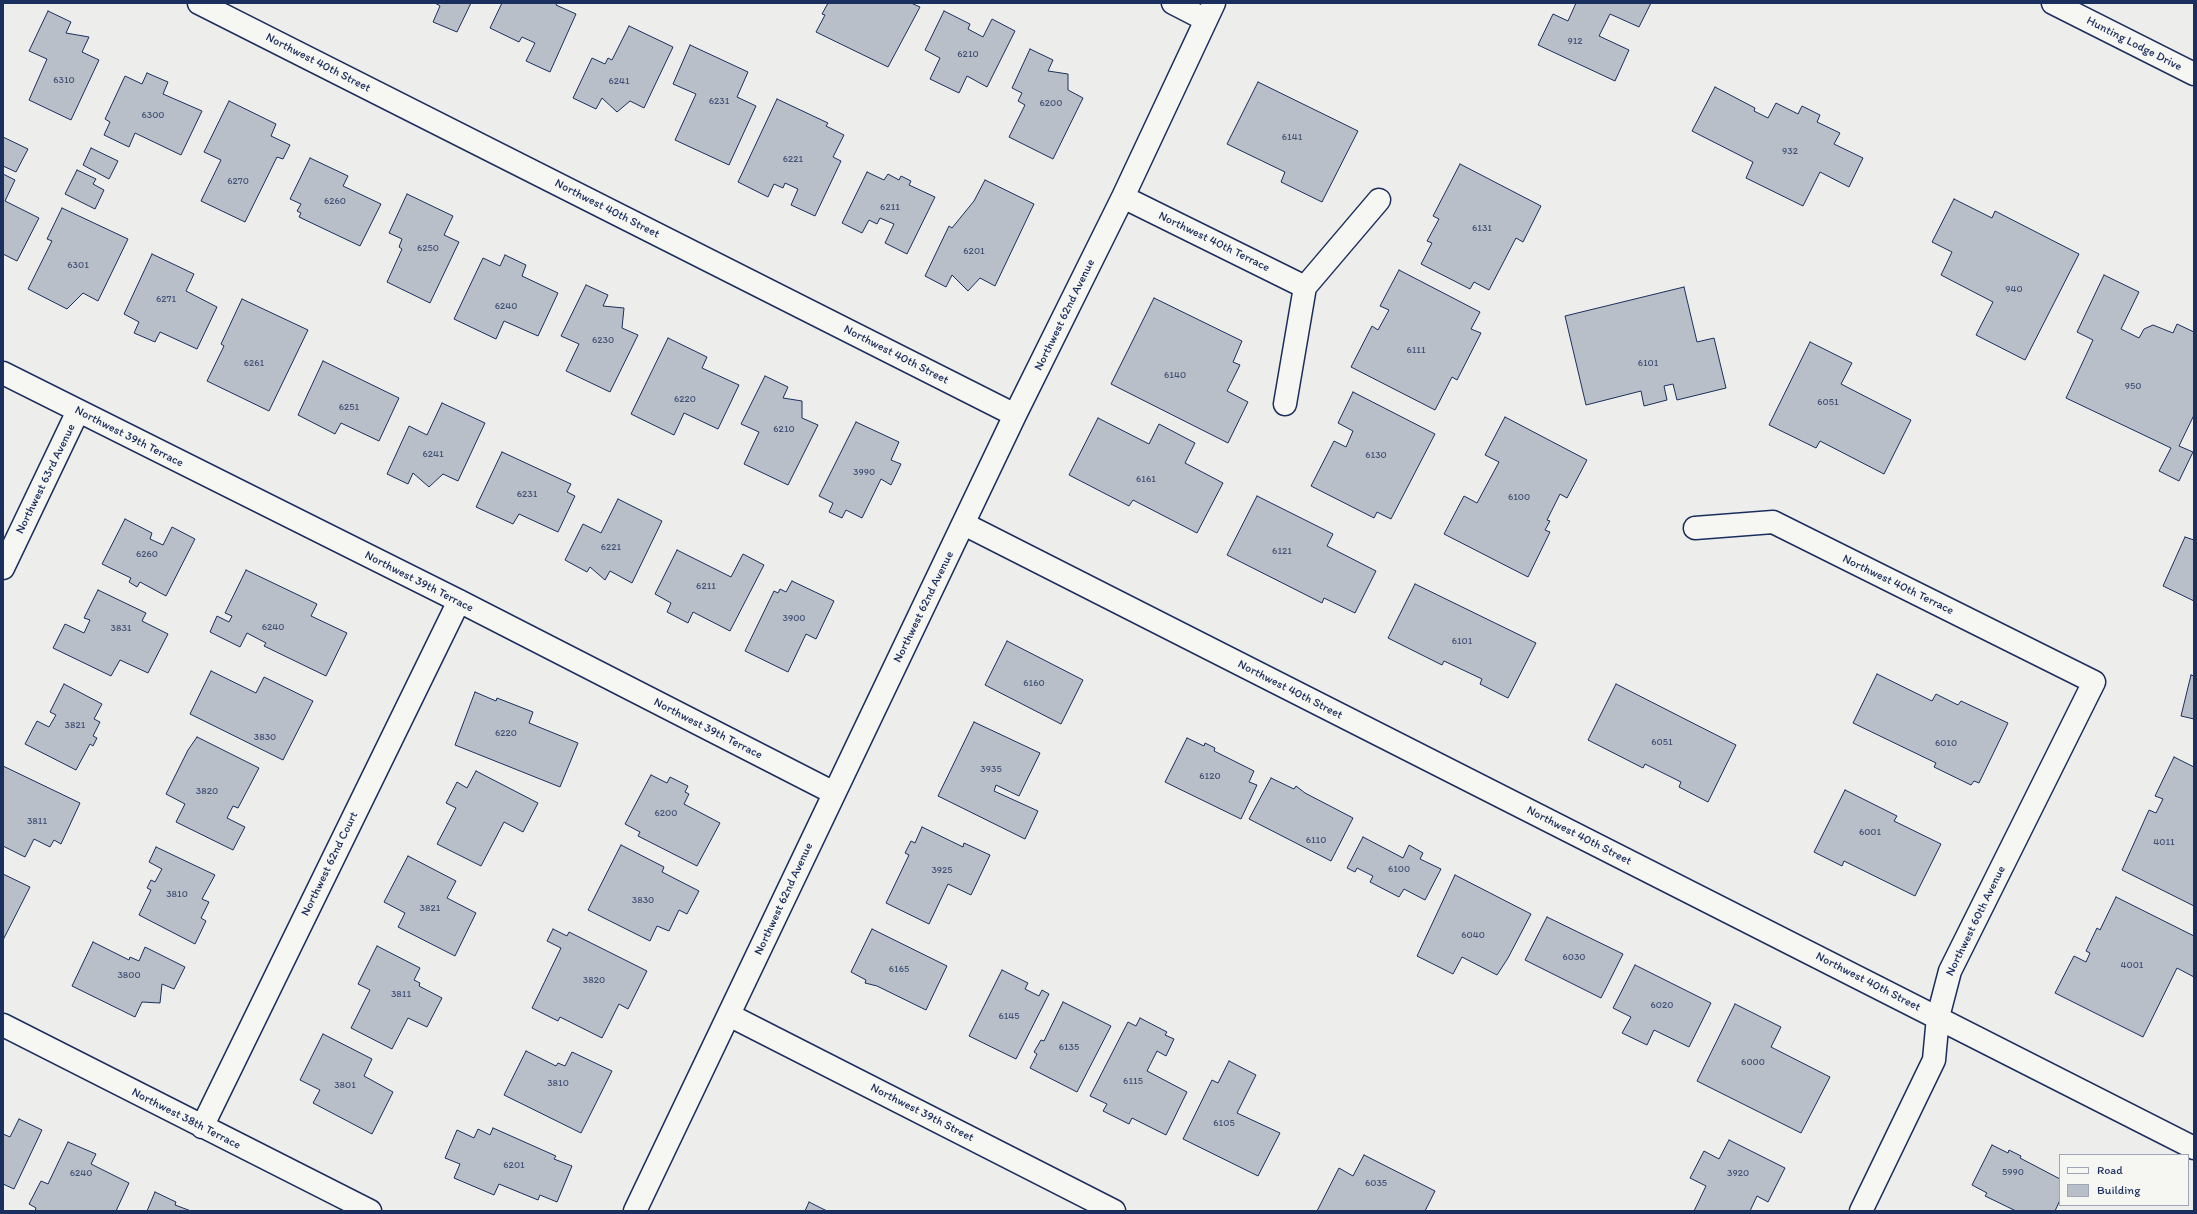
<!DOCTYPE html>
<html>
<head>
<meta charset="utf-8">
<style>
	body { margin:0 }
	#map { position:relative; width:2197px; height:1214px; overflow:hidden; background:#edeeec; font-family:Itim,sans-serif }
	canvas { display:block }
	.frame { position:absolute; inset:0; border:4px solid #1b2f5e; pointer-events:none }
	.legend { position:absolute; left:2059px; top:1154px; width:130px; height:52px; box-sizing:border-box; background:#f6f6f2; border:1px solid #9ea6b7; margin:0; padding:5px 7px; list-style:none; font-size:12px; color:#1b2f5e }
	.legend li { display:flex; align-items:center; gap:8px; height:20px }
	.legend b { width:20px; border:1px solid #9ea6b7 }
</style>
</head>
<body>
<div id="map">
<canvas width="2197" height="1214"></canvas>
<div class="frame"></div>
<ul class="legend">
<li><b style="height:5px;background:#f6f6f2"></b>Road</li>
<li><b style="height:11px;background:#b9bfc8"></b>Building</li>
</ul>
</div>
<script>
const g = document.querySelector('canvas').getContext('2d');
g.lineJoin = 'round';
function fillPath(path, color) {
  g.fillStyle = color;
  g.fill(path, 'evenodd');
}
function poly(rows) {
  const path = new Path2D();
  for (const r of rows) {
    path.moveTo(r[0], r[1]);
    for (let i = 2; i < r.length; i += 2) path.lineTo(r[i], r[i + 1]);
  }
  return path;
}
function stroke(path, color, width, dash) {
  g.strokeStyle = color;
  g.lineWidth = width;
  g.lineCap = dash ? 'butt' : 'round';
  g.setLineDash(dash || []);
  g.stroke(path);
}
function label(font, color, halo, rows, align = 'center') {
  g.font = font + ' Itim,sans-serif';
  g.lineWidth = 3.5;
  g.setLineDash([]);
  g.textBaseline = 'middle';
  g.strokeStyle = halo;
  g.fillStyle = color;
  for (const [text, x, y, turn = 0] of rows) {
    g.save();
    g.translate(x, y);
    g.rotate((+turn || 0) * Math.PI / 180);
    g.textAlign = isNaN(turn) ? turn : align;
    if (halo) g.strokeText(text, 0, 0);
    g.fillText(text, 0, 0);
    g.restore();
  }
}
const building = poly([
	[435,3,471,3,457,32,433,22,440,6,435,3],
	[502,3,557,3,556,5,576,14,550,72,526,61,535,43,522,37,519,42,490,28,502,3],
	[828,3,911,3,920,7,888,67,816,32,825,15,822,14,828,3],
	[1576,3,1651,3,1639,27,1610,14,1599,36,1629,50,1615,81,1538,45,1553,14,1568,21,1576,3],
	[48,11,71,22,66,33,89,37,82,52,99,60,71,120,29,100,47,59,29,51,48,11],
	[944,11,970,24,968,29,983,37,992,19,1015,31,987,87,967,76,959,93,930,79,940,58,925,50,944,11],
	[629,26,673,47,644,108,630,101,617,112,602,98,596,109,573,98,592,58,605,64,608,58,612,60,629,26],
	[690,45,748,72,737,97,756,106,729,165,675,140,696,94,673,84,690,45],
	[1030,49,1053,60,1048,71,1068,74,1068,90,1083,98,1053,159,1009,137,1025,105,1018,101,1022,93,1012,88,1030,49],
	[147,73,168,82,163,94,202,111,181,155,135,133,129,147,104,135,110,122,105,119,125,76,142,84,147,73],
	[1258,82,1358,131,1322,202,1281,182,1285,172,1227,144,1258,82],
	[1715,87,1755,108,1754,111,1768,118,1776,103,1798,114,1802,106,1820,115,1817,122,1840,133,1834,144,1863,158,1849,187,1820,172,1803,206,1746,178,1753,162,1692,131,1715,87],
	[777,99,828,123,826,126,844,135,833,157,841,161,815,216,791,205,798,189,785,183,783,188,774,184,768,197,738,182,777,99],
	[229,101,276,124,271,136,290,145,283,159,277,157,245,222,201,201,221,160,204,152,229,101],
	[3,137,28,149,16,172,3,166,3,137],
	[91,148,118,161,109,179,83,165,91,148],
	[310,158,348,176,343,186,381,204,360,246,299,217,301,213,297,211,301,204,290,199,310,158],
	[1460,164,1541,206,1523,242,1516,238,1489,290,1474,282,1470,289,1421,264,1432,243,1427,241,1439,219,1433,216,1460,164],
	[77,170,96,179,93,184,104,190,95,209,65,194,77,170],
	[867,172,884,180,888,174,899,180,901,176,911,181,909,185,935,197,907,254,885,243,894,224,880,218,877,224,869,220,862,233,842,223,867,172],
	[3,174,15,180,5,201,39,218,17,261,3,254,3,174],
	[985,180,1034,204,995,286,980,278,968,291,952,275,946,287,925,276,949,226,952,228,974,201,985,180],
	[407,194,453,216,444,235,459,242,430,303,387,282,402,249,399,247,402,239,389,233,407,194],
	[1954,199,1992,218,1995,211,2079,254,2025,360,1976,335,1993,302,1941,275,1952,252,1932,242,1954,199],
	[62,208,128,239,98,301,83,293,67,309,28,289,52,241,47,239,62,208],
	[152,254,194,274,186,291,217,307,197,349,160,332,155,342,134,333,139,322,124,314,152,254],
	[505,255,526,265,522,276,558,293,538,336,504,321,496,339,454,319,483,258,500,266,505,255],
	[1399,270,1480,312,1471,329,1481,333,1457,380,1452,377,1435,410,1351,367,1372,326,1378,330,1389,310,1380,306,1399,270],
	[2104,275,2139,292,2121,329,2139,338,2144,329,2153,325,2173,333,2177,324,2194,332,2194,415,2179,446,2193,452,2179,481,2159,471,2171,448,2066,398,2093,340,2077,332,2104,275],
	[586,285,608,295,603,306,624,308,622,328,638,335,610,392,566,371,579,344,561,336,586,285],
	[1684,287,1697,342,1714,338,1726,388,1677,400,1673,384,1664,386,1667,400,1644,406,1641,391,1586,405,1565,316,1684,287],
	[1154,298,1242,341,1233,362,1240,365,1227,391,1248,402,1228,443,1111,384,1154,298],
	[242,299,308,330,269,411,207,381,224,346,221,344,242,299],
	[668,338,707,357,702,368,739,385,718,429,684,413,674,435,631,414,668,338],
	[1810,342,1852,363,1841,384,1911,420,1884,474,1820,441,1816,448,1769,425,1810,342],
	[323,361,399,398,379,441,341,423,335,434,298,415,323,361],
	[765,376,788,387,783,398,802,401,802,418,818,425,788,485,744,464,759,432,741,424,765,376],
	[1353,392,1435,434,1391,519,1377,512,1374,518,1311,486,1334,441,1346,447,1353,431,1338,423,1353,392],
	[442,403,485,423,458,481,443,474,429,487,413,473,408,484,387,474,409,426,427,435,442,403],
	[1505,417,1587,460,1567,498,1560,494,1547,520,1550,521,1545,530,1550,532,1528,577,1444,534,1464,496,1477,503,1499,462,1485,455,1505,417],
	[1098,418,1149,444,1159,424,1195,443,1185,463,1223,483,1197,533,1133,500,1129,506,1069,475,1098,418],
	[856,422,899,442,891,460,901,464,891,485,881,479,862,518,846,510,842,518,829,512,833,503,819,496,856,422],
	[502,452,571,484,567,492,575,496,558,532,519,514,513,524,476,507,502,452],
	[1257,496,1333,534,1327,546,1376,571,1355,613,1324,598,1322,603,1227,555,1257,496],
	[618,499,662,521,632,583,610,571,605,580,590,567,587,572,565,560,583,524,601,533,618,499],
	[125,519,152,533,150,539,163,545,172,527,195,539,166,596,140,582,137,587,129,582,131,578,102,564,125,519],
	[2185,537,2194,540,2194,601,2163,586,2185,537],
	[677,550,731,577,743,554,764,565,730,631,693,612,688,623,667,612,671,603,655,594,677,550],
	[246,570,317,604,311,616,347,633,326,676,264,646,266,643,247,633,240,647,210,632,217,616,229,622,232,616,225,613,246,570],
	[792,581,834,601,816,639,806,634,788,672,745,651,774,591,778,593,780,589,786,592,792,581],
	[1415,584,1536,643,1508,698,1480,684,1482,679,1444,661,1442,665,1388,638,1415,584],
	[98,590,146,613,142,621,168,634,148,673,120,660,111,676,53,648,65,624,84,633,90,620,84,618,98,590],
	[1007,641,1083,680,1061,724,985,685,1007,641],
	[211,671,256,693,264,677,313,701,283,760,190,714,211,671],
	[1877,674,1932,701,1936,694,1958,705,1961,701,2008,723,1979,783,1974,781,1971,785,1934,767,1936,763,1853,723,1877,674],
	[2191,675,2194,676,2194,719,2181,716,2191,675],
	[64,684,102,704,94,719,100,722,93,736,97,738,93,746,90,744,76,770,25,744,37,721,49,727,56,715,50,712,64,684],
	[1616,684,1736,745,1708,802,1679,787,1681,782,1645,764,1643,768,1588,740,1616,684],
	[475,692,496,701,497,698,533,712,529,723,578,743,560,787,455,745,475,692],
	[974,722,1040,753,1019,796,996,785,994,791,1038,811,1025,839,938,796,974,722],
	[197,737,259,768,238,808,233,806,227,818,245,827,233,850,176,822,185,804,166,794,188,750,197,737],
	[1187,738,1204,746,1205,743,1215,748,1214,751,1254,771,1249,782,1257,785,1241,819,1165,782,1187,738],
	[2174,757,2194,767,2194,906,2122,870,2149,810,2156,813,2163,799,2155,796,2174,757],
	[3,766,80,803,61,844,54,840,50,847,34,839,25,857,3,846,3,766],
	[476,771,538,803,523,832,504,822,481,866,437,844,456,808,446,803,457,782,467,788,476,771],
	[651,775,667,783,670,777,688,786,685,792,689,794,684,804,720,823,697,866,638,836,640,832,625,824,651,775],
	[1271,778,1294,789,1296,786,1305,793,1353,818,1331,861,1249,819,1271,778],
	[1845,790,1897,816,1894,821,1941,844,1915,896,1844,861,1842,866,1814,852,1845,790],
	[922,827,963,847,964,843,990,855,971,895,948,884,929,924,886,903,909,855,905,853,911,841,915,843,922,827],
	[1363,837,1403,858,1409,845,1423,853,1420,859,1441,869,1425,900,1404,889,1399,897,1370,882,1373,876,1357,868,1355,872,1347,868,1363,837],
	[621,845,664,867,662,872,699,891,687,914,679,910,669,931,657,926,650,941,588,910,621,845],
	[156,847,215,875,202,899,209,902,201,918,206,921,195,944,139,915,151,890,147,888,151,880,155,882,162,869,149,862,156,847],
	[408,856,456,881,447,898,476,913,455,956,398,927,405,913,384,902,408,856],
	[3,874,30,887,3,940,3,874],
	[1455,875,1531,914,1508,958,1497,975,1462,957,1453,974,1417,956,1455,875],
	[2116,897,2194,936,2194,977,2177,968,2143,1037,2055,993,2074,956,2086,962,2090,953,2086,951,2097,928,2100,930,2116,897],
	[1547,917,1623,954,1601,998,1525,960,1547,917],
	[553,929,567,936,569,932,647,971,628,1009,619,1004,602,1038,560,1017,558,1021,532,1008,561,948,547,941,553,929],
	[872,929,947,966,926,1010,877,986,865,983,866,980,851,972,872,929],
	[93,942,129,960,130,957,139,961,145,947,185,967,174,989,162,984,160,1003,142,1002,135,1017,72,986,93,942],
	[377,946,420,968,414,980,420,983,419,986,442,998,427,1027,408,1018,392,1049,351,1028,370,990,358,984,377,946],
	[1635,965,1711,1003,1689,1047,1654,1030,1647,1045,1622,1033,1631,1017,1613,1008,1635,965],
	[1002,970,1028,983,1025,989,1039,996,1042,990,1049,994,1016,1059,969,1036,1002,970],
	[1063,1002,1111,1026,1077,1092,1030,1068,1037,1054,1034,1052,1041,1040,1044,1041,1063,1002],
	[1735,1004,1781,1027,1771,1047,1830,1077,1801,1133,1697,1081,1735,1004],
	[1140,1018,1167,1032,1165,1035,1174,1039,1166,1056,1157,1051,1147,1071,1187,1092,1166,1135,1132,1118,1129,1124,1103,1111,1107,1104,1090,1096,1128,1022,1136,1026,1140,1018],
	[323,1034,372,1059,364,1076,393,1092,372,1134,313,1103,320,1090,300,1080,323,1034],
	[526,1051,556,1066,558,1063,565,1066,572,1052,612,1071,581,1133,504,1095,526,1051],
	[1229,1061,1256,1075,1237,1113,1280,1133,1258,1176,1183,1139,1212,1080,1218,1083,1229,1061],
	[19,1119,42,1130,14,1189,3,1184,3,1134,10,1137,19,1119],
	[493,1128,556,1156,554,1159,572,1166,557,1202,540,1195,538,1200,499,1184,494,1195,454,1178,460,1164,445,1158,457,1130,474,1138,478,1129,490,1135,493,1128],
	[1729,1140,1785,1168,1768,1202,1757,1196,1750,1211,1694,1211,1706,1186,1690,1178,1704,1151,1719,1159,1729,1140],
	[68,1142,96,1154,91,1164,129,1183,116,1211,35,1211,36,1208,29,1204,41,1181,48,1184,68,1142],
	[1992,1145,2008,1153,2009,1150,2021,1156,2020,1158,2060,1179,2060,1200,2055,1211,2016,1211,1985,1196,1987,1193,1972,1185,1992,1145],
	[1364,1155,1435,1191,1425,1211,1317,1211,1339,1168,1353,1176,1364,1155],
	[155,1192,176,1202,175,1205,191,1211,147,1211,155,1192],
	[809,1202,827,1211,805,1211,809,1202]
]);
const minor = poly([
	[199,3,1015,415],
	[1173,3,1206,20],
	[2053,3,2194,74],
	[1123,197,1305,287],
	[3,373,459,601,834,793],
	[1285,404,1305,287,1379,200],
	[964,524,2194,1148],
	[1695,528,1773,522,2094,682,1950,971,1938,1017,1934,1060,1861,1211],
	[3,568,78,411],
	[729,1015,1114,1211],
	[3,1025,370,1211],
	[202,1127,459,601],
	[635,1211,1015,415,1123,197,1214,3]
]);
const numberNames = [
	["912",1575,41],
	["6210",968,54],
	["6310",64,80],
	["6241",619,81],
	["6231",719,101],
	["6200",1051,103],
	["6300",153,115],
	["6141",1292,137],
	["932",1790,151],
	["6221",793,159],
	["6270",238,181],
	["6260",335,201],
	["6211",890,207],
	["6131",1482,228],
	["6250",428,248],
	["6201",974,251],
	["6301",78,265],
	["940",2014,289],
	["6271",166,299],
	["6240",506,306],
	["6230",603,340],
	["6111",1416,350],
	["6261",254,363],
	["6101",1648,363],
	["6140",1175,375],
	["950",2133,386],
	["6220",685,399],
	["6051",1828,402],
	["6251",349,407],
	["6210",784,429],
	["6241",433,454],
	["6130",1376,455],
	["3990",864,472],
	["6161",1146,479],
	["6231",527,494],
	["6100",1519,497],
	["6221",611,547],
	["6121",1282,551],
	["6260",147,554],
	["6211",706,586],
	["3900",794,618],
	["6240",273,627],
	["3831",121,628],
	["6101",1462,641],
	["6160",1034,683],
	["3821",75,725],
	["6220",506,733],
	["3830",265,737],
	["6051",1662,742],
	["6010",1946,743],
	["3935",991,769],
	["6120",1210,776],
	["3820",207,791],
	["6200",666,813],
	["3811",37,821],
	["6001",1870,832],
	["6110",1316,840],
	["4011",2164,842],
	["6100",1399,869],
	["3925",942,870],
	["3810",177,894],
	["3830",643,900],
	["3821",430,908],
	["6040",1473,935],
	["6030",1574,957],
	["4001",2132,965],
	["6165",899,969],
	["3800",129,975],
	["3820",594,980],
	["3811",401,994],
	["6020",1662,1005],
	["6145",1009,1016],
	["6135",1069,1047],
	["6000",1753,1062],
	["6115",1133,1081],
	["3810",558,1083],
	["3801",345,1085],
	["6105",1224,1123],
	["6201",514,1165],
	["5990",2013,1172],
	["6240",81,1173],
	["3920",1738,1173],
	["6035",1376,1183]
];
const streetNames = [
	["Hunting Lodge Drive",2134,44,27],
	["Northwest 40th Street",318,63,27],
	["Northwest 40th Street",607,209,27],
	["Northwest 40th Terrace",1214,242,26],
	["Northwest 62nd Avenue",1065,315,-64],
	["Northwest 40th Street",896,355,27],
	["Northwest 39th Terrace",129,437,27],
	["Northwest 63rd Avenue",46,479,-64],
	["Northwest 39th Terrace",419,582,27],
	["Northwest 40th Terrace",1898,585,26],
	["Northwest 62nd Avenue",924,607,-64],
	["Northwest 40th Street",1290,690,27],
	["Northwest 39th Terrace",708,729,27],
	["Northwest 40th Street",1579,836,27],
	["Northwest 62nd Court",330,864,-64],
	["Northwest 62nd Avenue",784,899,-65],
	["Northwest 60th Avenue",1976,921,-64],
	["Northwest 40th Street",1868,982,27],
	["Northwest 39th Street",922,1113,27],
	["Northwest 38th Terrace",186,1119,27]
];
fillPath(building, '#b9bfc8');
stroke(building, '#1b2f5e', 1);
stroke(minor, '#1b2f5e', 25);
stroke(minor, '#f6f6f2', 22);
label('10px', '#425378', null, numberNames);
label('12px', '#1b2f5e', '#f6f6f2', streetNames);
</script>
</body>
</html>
